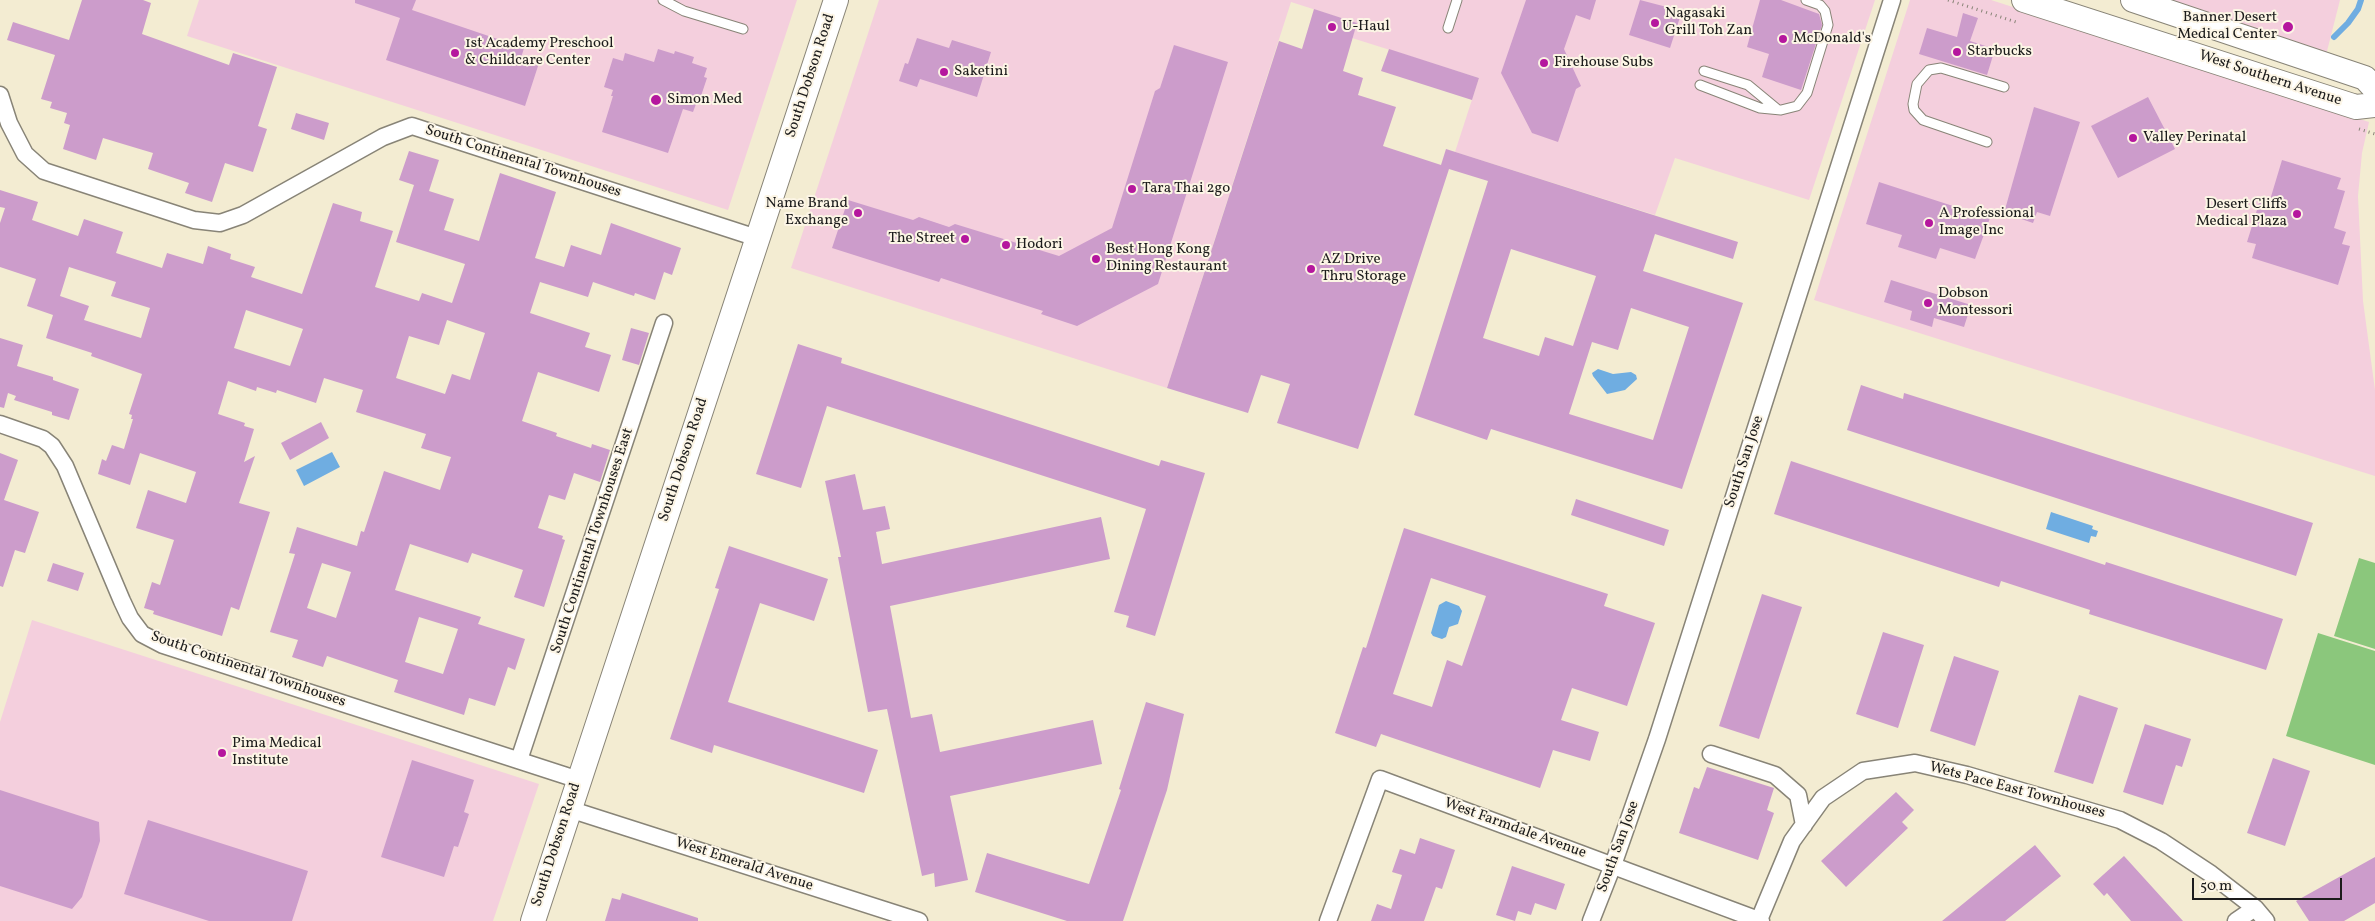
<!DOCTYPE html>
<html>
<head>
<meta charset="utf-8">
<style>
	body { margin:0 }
	#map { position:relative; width:2375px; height:921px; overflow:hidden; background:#f3ecd2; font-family:Vollkorn,serif }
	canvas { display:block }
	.scale { position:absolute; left:2192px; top:878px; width:150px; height:22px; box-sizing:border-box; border:2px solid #1c1c1c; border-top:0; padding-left:6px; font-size:15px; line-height:18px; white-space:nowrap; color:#1c1c1c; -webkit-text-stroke:4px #fcf5e5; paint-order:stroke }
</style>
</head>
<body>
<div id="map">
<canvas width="2375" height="921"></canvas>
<div class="scale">50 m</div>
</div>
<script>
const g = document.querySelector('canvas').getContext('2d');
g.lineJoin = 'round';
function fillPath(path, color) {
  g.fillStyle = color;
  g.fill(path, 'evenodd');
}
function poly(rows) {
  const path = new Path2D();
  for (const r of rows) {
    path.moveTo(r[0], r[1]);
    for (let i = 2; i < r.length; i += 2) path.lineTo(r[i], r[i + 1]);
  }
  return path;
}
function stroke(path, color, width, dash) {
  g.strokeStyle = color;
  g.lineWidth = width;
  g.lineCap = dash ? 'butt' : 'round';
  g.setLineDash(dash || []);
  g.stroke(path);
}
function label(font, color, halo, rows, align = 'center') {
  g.font = font + ' Vollkorn,serif';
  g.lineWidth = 4;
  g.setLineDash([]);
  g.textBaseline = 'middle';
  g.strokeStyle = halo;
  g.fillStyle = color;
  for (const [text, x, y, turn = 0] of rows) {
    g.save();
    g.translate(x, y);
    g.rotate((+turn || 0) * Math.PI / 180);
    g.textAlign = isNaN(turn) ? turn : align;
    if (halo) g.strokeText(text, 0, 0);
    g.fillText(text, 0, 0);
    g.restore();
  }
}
const built = poly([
	[199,0,797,0,728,210,187,36],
	[879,0,1875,0,1809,200,1675,158,1655,215,1455,152,1479,78,1352,38,1357,23,1291,2,1167,388,791,268],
	[1910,0,1991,0,2369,122,2362,153,2358,196,2363,301,2375,390,2375,476,1814,300],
	[2162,0,2340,0,2326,55],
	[32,620,539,784,493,921,0,921,0,722]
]);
const green = poly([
	[2359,558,2375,563,2375,649,2334,636],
	[2318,633,2375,651,2375,765,2286,736]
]);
const water = poly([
	[1598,369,1613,374,1631,372,1636,375,1637,379,1625,390,1607,394,1593,376,1592,373],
	[332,452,340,467,304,486,296,470],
	[2051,512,2093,526,2092,529,2098,531,2096,537,2091,536,2089,543,2046,529],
	[1446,601,1459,606,1462,611,1458,624,1449,627,1446,637,1442,639,1433,636,1431,633,1439,605]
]);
const stream = poly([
	[2334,37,2348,23,2358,9,2361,0]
]);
const building = poly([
	[82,0,143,0,151,3,142,34,229,65,233,53,277,67,258,126,267,129,253,172,225,163,212,202,185,193,189,183,148,169,153,153,103,138,96,160,63,149,70,125,64,123,67,113,50,108,52,102,41,99,55,55,7,40,13,22,69,40],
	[355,0,416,0,412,10,524,48,521,58,539,63,525,106,386,60,400,18,355,3],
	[1526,0,1596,0,1590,20,1576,15,1564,49,1581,86,1576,89,1558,142,1532,133,1501,73],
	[1640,0,1682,11,1670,48,1629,35],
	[1760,0,1781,0,1819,14,1822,25,1801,90,1762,77,1769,54,1747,47],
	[1314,9,1357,23,1343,71,1363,78,1358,95,1396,107,1383,146,1441,165,1446,149,1738,242,1733,259,1655,234,1643,271,1743,303,1682,489,1491,429,1487,440,1414,415,1488,181,1449,169,1358,449,1277,423,1290,384,1261,375,1248,413,1167,388,1279,41,1302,49],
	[1511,249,1596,276,1573,346,1545,337,1539,356,1483,338],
	[1631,308,1689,327,1653,440,1569,414,1592,342,1618,350],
	[1963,13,1978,18,1970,41,1995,49,1987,75,1919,54,1927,28,1957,37],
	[917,38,949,48,952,40,991,52,977,97,920,79,917,87,899,81,905,63,908,64],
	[1174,45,1228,62,1158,284,1077,326,1041,314,1043,311,941,278,939,282,832,248,848,200,913,220,919,217,949,227,955,224,1059,256,1112,228,1155,91,1160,88],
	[658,49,674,54,675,51,694,57,692,63,707,68,704,77,707,78,698,105,696,104,693,112,683,109,668,153,602,132,613,96,611,96,613,90,604,87,613,58,623,61,625,53,654,62],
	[1389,49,1479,78,1472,100,1381,71],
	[2148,97,2175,149,2118,178,2091,126],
	[2034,107,2080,122,2050,216,2037,212,2033,223,2004,213],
	[296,113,329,123,324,140,291,129],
	[409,151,439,160,429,191,454,199,444,230,479,241,500,173,556,192,535,258,564,267,571,245,601,255,611,223,681,248,672,275,664,272,655,300,635,293,634,296,593,282,588,297,540,282,530,313,590,333,585,347,611,355,599,392,538,372,522,421,557,433,556,436,591,448,592,444,610,450,600,482,574,473,565,500,549,495,538,528,563,536,562,539,565,540,544,607,514,597,523,570,472,553,468,563,410,544,395,590,481,617,478,624,525,639,515,670,508,667,495,706,469,698,464,715,394,692,398,680,327,656,323,667,292,657,298,640,270,632,295,554,289,553,297,527,357,546,361,531,364,532,384,471,440,490,451,457,421,448,426,434,356,412,363,390,324,378,316,403,277,390,276,393,257,387,256,391,228,381,218,414,245,423,244,426,254,429,244,462,255,456,239,503,270,512,239,610,231,607,222,636,153,614,154,611,144,608,152,582,160,585,174,540,136,528,148,490,186,503,196,472,140,453,130,485,98,474,102,459,106,461,112,445,124,449,133,419,131,419,132,415,129,414,142,374,91,356,92,353,46,338,53,315,27,306,36,279,0,267,0,223,5,208,0,207,0,190,38,202,32,220,78,236,84,219,123,232,116,253,162,268,167,253,203,264,208,246,231,254,230,259,255,267,251,277,302,294,333,203,362,212,360,221,393,231,375,287,419,301,422,293,452,303,465,264,396,242,414,185,399,180],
	[69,267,116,282,111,296,150,308,141,338,84,320,89,306,60,296],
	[246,310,303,329,290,366,234,348],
	[447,320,485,333,470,380,452,374,445,394,396,378,409,336,439,345],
	[322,563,351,572,336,618,307,608],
	[419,617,458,629,443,674,405,662],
	[2282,160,2341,178,2337,189,2345,191,2334,228,2346,232,2342,244,2350,246,2338,285,2252,258,2256,244,2247,242,2261,197,2270,200],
	[1879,182,1990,218,1975,259,1940,248,1936,259,1898,247,1902,235,1866,224],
	[1891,280,1971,305,1964,327,1934,318,1932,327,1910,320,1912,311,1884,302],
	[631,328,649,333,639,365,622,360],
	[0,338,23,345,17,366,53,377,53,380,79,389,69,420,52,415,52,412,14,400,16,396,8,393,4,408,0,407],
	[798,344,842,358,841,363,1159,466,1161,460,1205,473,1155,636,1126,627,1129,616,1114,612,1146,509,827,406,801,488,756,474],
	[1861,385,1903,399,1904,393,2313,523,2296,576,1847,430],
	[321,422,329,438,290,460,281,443],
	[0,453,18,460,4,500,39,512,25,553,15,550,3,587,0,586],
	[1791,461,2105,565,2106,562,2283,619,2266,670,2089,614,2090,610,2001,581,1999,587,1774,514],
	[855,474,863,510,885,506,890,529,876,532,882,564,1101,517,1110,559,890,606,911,718,932,714,940,752,1093,720,1102,764,950,796,968,880,935,887,934,873,922,876,887,709,868,712,838,557,841,557,825,481],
	[1576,499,1669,530,1664,546,1571,515],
	[1404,528,1608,594,1604,606,1655,623,1627,706,1572,688,1561,720,1599,732,1590,761,1553,750,1540,788,1381,734,1376,747,1335,733,1363,647,1366,648],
	[1431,578,1486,596,1462,666,1447,660,1432,707,1393,694],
	[729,546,828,579,814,621,760,603,728,702,878,750,864,793,714,745,712,753,670,739,719,589,715,588],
	[53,563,84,573,78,591,47,581],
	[1762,594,1802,607,1759,739,1719,726],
	[1883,632,1924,645,1898,728,1856,714],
	[1954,656,1999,671,1975,746,1930,731],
	[2079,695,2118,708,2093,784,2054,772],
	[1146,702,1184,714,1167,790,1123,921,1067,921,975,892,987,853,1089,884,1121,790,1119,789],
	[2145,724,2191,739,2182,767,2176,765,2163,805,2123,792],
	[2273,758,2310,771,2285,846,2247,833],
	[412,760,474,780,464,812,469,814,458,847,454,846,444,877,381,857],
	[1707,767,1774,788,1767,810,1774,813,1758,860,1679,833,1694,787,1699,789],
	[0,790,99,822,100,841,82,897,72,909,0,886],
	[1896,792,1914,810,1902,822,1908,828,1846,887,1821,861],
	[148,820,308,871,292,921,209,921,124,894],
	[1420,838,1455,850,1442,889,1436,887,1424,921,1371,921,1377,904,1391,909,1402,875,1392,872,1400,849,1415,854],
	[2035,845,2061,876,2005,921,1942,921],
	[2124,856,2183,921,2131,921,2107,893,2104,896,2093,884],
	[2375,857,2375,903,2344,921,2309,921,2296,901],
	[1512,866,1565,884,1556,910,1535,903,1531,915,1518,911,1515,921,1496,915],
	[622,893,698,918,698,921,605,921,612,898,620,900]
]);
const path = poly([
	[1948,0,2016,22],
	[2359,129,2375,134]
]);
const service = poly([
	[663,0,684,11,743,29],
	[1448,28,1457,0],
	[1704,71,1748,85,1777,109],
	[1700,85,1760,108,1781,110,1797,106,1807,93,1828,25,1825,11,1820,5,1806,0],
	[1987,142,1923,120,1914,110,1913,104,1917,84,1929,70,1941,68,2004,87]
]);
const minor = poly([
	[0,95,9,123,25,154,44,171,194,220,220,223,243,215,383,137,412,126,757,238],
	[0,424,43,439,52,446,65,466,122,601,130,618,142,634,163,645,579,780],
	[1711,754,1775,775,1798,795,1804,825],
	[519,760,664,323],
	[569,809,919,921],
	[1759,920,1792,841,1823,798,1863,771,1915,763,1967,775,2120,820,2161,841,2211,874,2255,908,2266,921],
	[1328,921,1380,779,1761,921],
	[1591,921,1613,865,1657,739,1892,0],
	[2236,921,2255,908]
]);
const secondary = poly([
	[2024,0,2356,107,2375,105],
	[2133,0,2365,78,2375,89],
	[533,921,836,0]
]);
const markers = [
	[1655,23,5,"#b5179e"],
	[1332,27,5,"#b5179e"],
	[2288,27,6,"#b5179e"],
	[1783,39,5,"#b5179e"],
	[1957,52,5,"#b5179e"],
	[455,53,5,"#b5179e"],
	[1544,63,5,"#b5179e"],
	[944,72,5,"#b5179e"],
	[656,100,6,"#b5179e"],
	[2133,138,5,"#b5179e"],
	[1132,189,5,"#b5179e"],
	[858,213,5,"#b5179e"],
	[2297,214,5,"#b5179e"],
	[1929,223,5,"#b5179e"],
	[965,239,5,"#b5179e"],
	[1006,245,5,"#b5179e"],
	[1096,259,5,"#b5179e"],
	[1311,269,5,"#b5179e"],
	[1928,303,5,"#b5179e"],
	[222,753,5,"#b5179e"]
];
const poiNames = [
	["Nagasaki",1665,14],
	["Grill Toh Zan",1665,31],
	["Banner Desert",2277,18,"right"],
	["Medical Center",2277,35,"right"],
	["U-Haul",1342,27],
	["McDonald's",1793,39],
	["1st Academy Preschool",465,44],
	["& Childcare Center",465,61],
	["Starbucks",1967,52],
	["Firehouse Subs",1554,63],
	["Saketini",954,72],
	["Simon Med",667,100],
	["Valley Perinatal",2143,138],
	["Tara Thai 2go",1142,189],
	["Name Brand",848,204,"right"],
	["Exchange",848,221,"right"],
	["Desert Cliffs",2287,205,"right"],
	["Medical Plaza",2287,222,"right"],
	["A Professional",1939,214],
	["Image Inc",1939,231],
	["The Street",955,239,"right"],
	["Hodori",1016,245],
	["Best Hong Kong",1106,250],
	["Dining Restaurant",1106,267],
	["AZ Drive",1321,260],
	["Thru Storage",1321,277],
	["Dobson",1938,294],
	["Montessori",1938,311],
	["Pima Medical",232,744],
	["Institute",232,761]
];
const streetNames = [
	["South Dobson Road",811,76,-72],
	["West Southern Avenue",2270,79,18],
	["South Continental Townhouses",523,162,18],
	["South Dobson Road",684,460,-72],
	["South San Jose",1745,462,-72],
	["South Continental Townhouses East",593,541,-72],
	["South Continental Townhouses",248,670,19],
	["Wets Pace East Townhouses",2017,791,15],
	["West Farmdale Avenue",1515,829,20],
	["South Dobson Road",557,845,-72],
	["South San Jose",1619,847,-70],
	["West Emerald Avenue",744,865,18]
];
fillPath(built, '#f4cfdd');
fillPath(green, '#8bc77c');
fillPath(water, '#6fade1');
stroke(stream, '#6fade1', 6);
fillPath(building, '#cc9ccb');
stroke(service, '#888477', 11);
stroke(minor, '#888477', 19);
stroke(secondary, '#888477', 26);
stroke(path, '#888477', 3, [1, 4]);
stroke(service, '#fff', 9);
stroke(minor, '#fff', 16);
stroke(secondary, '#fff', 24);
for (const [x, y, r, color] of markers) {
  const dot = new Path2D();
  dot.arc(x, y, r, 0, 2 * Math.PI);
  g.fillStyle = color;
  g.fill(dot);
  stroke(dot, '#fcf5e5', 2);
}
label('15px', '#1c1c1c', '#fcf5e5', poiNames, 'left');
label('15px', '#1c1c1c', '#fcf5e5', streetNames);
</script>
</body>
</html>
